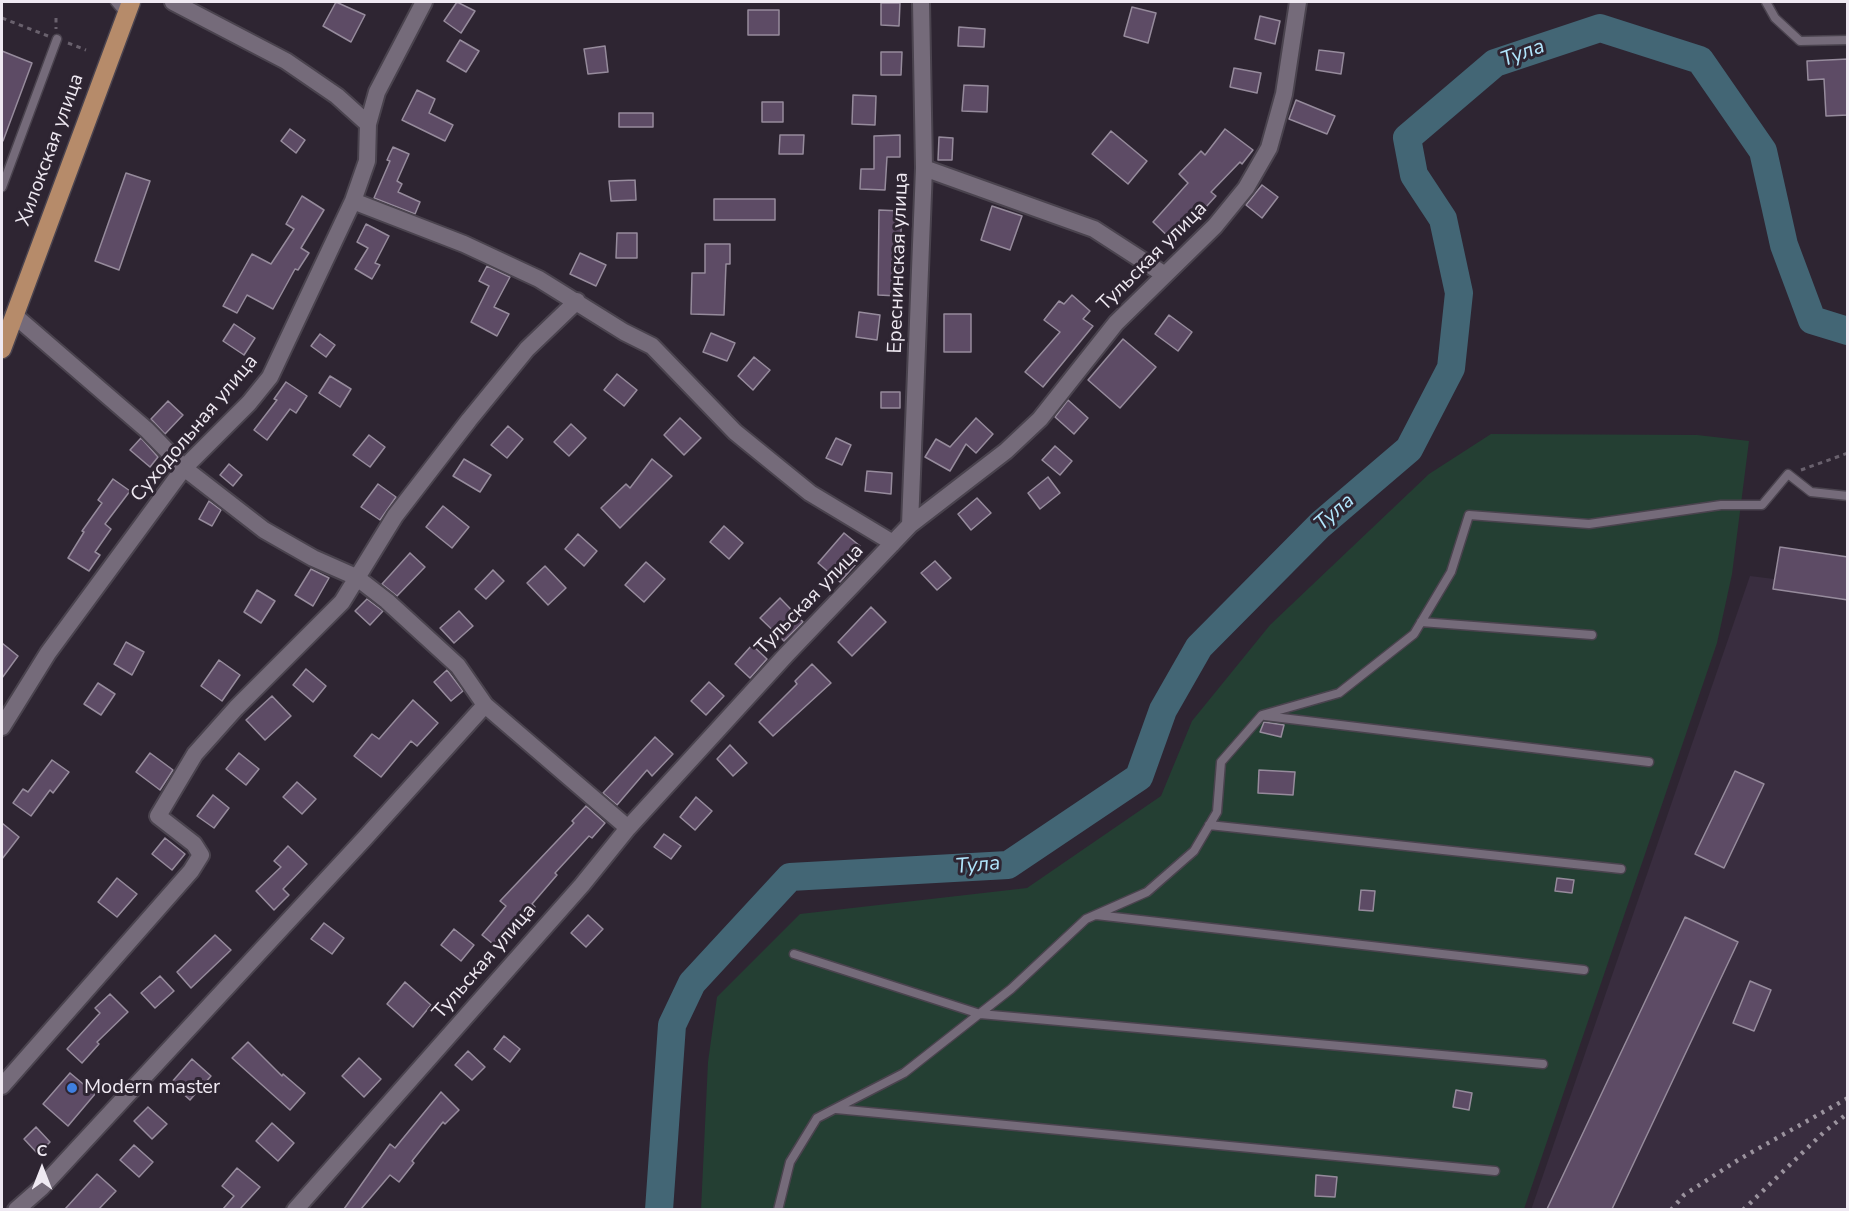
<!DOCTYPE html>
<html>
<head>
<meta charset="utf-8">
<style>
	body { margin:0 }
	#map { position:relative; width:1849px; height:1211px; overflow:hidden; background:#2e2532; font-family:"Nunito Sans",sans-serif }
	canvas { display:block }
	.frame { position:absolute; inset:0; border:3px solid #efe9f2; pointer-events:none }
	.north { position:absolute; left:12px; top:1139px; width:60px; height:60px; -webkit-text-stroke:4px #2e2532; paint-order:stroke; rotate:0deg; font-size:16px; font-weight:700; line-height:24px; text-align:center; color:#efe9f2 }
	.north::after { content:''; display:block; margin:auto; width:21px; height:27px; background:#efe9f2; clip-path:polygon(50% 0,100% 100%,50% 72%,0 100%) }
</style>
</head>
<body>
<div id="map">
<canvas width="1849" height="1211"></canvas>
<div class="frame"></div>
<div class="north">С</div>
</div>
<script>
const g = document.querySelector('canvas').getContext('2d');
g.lineJoin = 'round';
function fillPath(path, color) {
  g.fillStyle = color;
  g.fill(path, 'evenodd');
}
function poly(rows) {
  const path = new Path2D();
  for (const r of rows) {
    path.moveTo(r[0], r[1]);
    for (let i = 2; i < r.length; i += 2) path.lineTo(r[i], r[i + 1]);
  }
  return path;
}
function stroke(path, color, width, dash) {
  g.strokeStyle = color;
  g.lineWidth = width;
  g.lineCap = dash ? 'butt' : 'round';
  g.setLineDash(dash || []);
  g.stroke(path);
}
function label(font, color, halo, rows, align = 'center') {
  g.font = font + ' "Nunito Sans",sans-serif';
  g.lineWidth = 6;
  g.setLineDash([]);
  g.textBaseline = 'middle';
  g.strokeStyle = halo;
  g.fillStyle = color;
  for (const [text, x, y, turn = 0] of rows) {
    g.save();
    g.translate(x, y);
    g.rotate((+turn || 0) * Math.PI / 180);
    g.textAlign = isNaN(turn) ? turn : align;
    if (halo) g.strokeText(text, 0, 0);
    g.fillText(text, 0, 0);
    g.restore();
  }
}
const built = poly([
	[1750,576,1847,588,1847,1209,1531,1210]
]);
const green = poly([
	[1491,434,1697,435,1749,441,1732,574,1717,643,1524,1209,701,1210,708,1062,717,997,800,914,1027,888,1161,796,1192,721,1270,625,1429,474]
]);
const river = poly([
	[659,1210,672,1025,692,983,790,877,1008,865,1139,777,1163,710,1199,647,1320,525,1409,449,1451,368,1459,293,1443,219,1414,175,1407,138,1495,63,1600,28,1700,60,1763,151,1784,245,1812,320,1848,331]
]);
const building = poly([
	[336,2,365,15,351,42,323,26,336,2],
	[457,2,475,11,461,33,444,21,457,2],
	[881,3,900,3,899,26,881,25,881,3],
	[1132,7,1156,13,1148,43,1124,36,1132,7],
	[748,10,779,10,779,35,748,35,748,10],
	[1260,16,1280,21,1275,44,1255,39,1260,16],
	[959,27,985,29,984,47,958,46,959,27],
	[460,40,479,51,466,72,447,61,460,40],
	[605,46,608,72,588,74,584,49,605,46],
	[1319,50,1344,53,1341,74,1316,70,1319,50],
	[2,51,32,63,3,141,2,141,2,51],
	[881,52,902,52,901,75,881,75,881,52],
	[1848,59,1848,115,1826,116,1824,79,1808,80,1807,61,1848,59],
	[1234,68,1261,73,1257,93,1230,87,1234,68],
	[964,85,988,86,987,112,962,111,964,85],
	[417,90,435,99,429,113,453,125,445,141,402,120,417,90],
	[853,95,876,96,875,125,852,124,853,95],
	[1296,100,1335,116,1327,134,1289,119,1296,100],
	[762,102,783,102,783,122,762,122,762,102],
	[619,113,653,113,653,127,619,127,619,113],
	[290,129,305,140,296,153,281,141,290,129],
	[1225,129,1253,150,1242,164,1240,162,1211,192,1216,196,1174,242,1153,222,1188,183,1179,174,1201,151,1205,155,1225,129],
	[1111,131,1147,161,1128,184,1092,154,1111,131],
	[780,135,804,135,803,154,779,154,780,135],
	[900,135,900,157,887,157,885,190,860,189,861,169,874,169,874,136,900,135],
	[939,137,953,138,952,160,938,160,939,137],
	[393,147,409,154,397,181,402,184,398,192,420,202,415,214,374,198,390,161,387,160,393,147],
	[126,173,150,181,119,270,95,261,126,173],
	[635,180,636,200,611,201,609,181,635,180],
	[1262,185,1278,197,1262,218,1246,205,1262,185],
	[302,196,324,210,301,248,309,253,298,270,295,269,273,309,247,295,237,313,223,306,252,254,271,264,294,229,286,224,302,196],
	[714,199,775,199,775,220,714,220,714,199],
	[992,206,1022,216,1010,250,981,240,992,206],
	[879,210,902,211,898,296,878,295,879,210],
	[366,224,389,236,375,263,380,265,372,279,355,269,368,248,357,242,366,224],
	[617,233,637,233,637,258,616,258,617,233],
	[705,244,730,244,730,264,726,264,724,315,691,314,692,273,705,273,705,244],
	[580,253,606,265,596,286,570,274,580,253],
	[487,266,510,277,494,307,509,314,497,336,471,322,489,286,479,281,487,266],
	[1072,295,1090,311,1083,319,1093,326,1043,387,1025,372,1060,332,1044,320,1059,301,1064,304,1072,295],
	[859,312,880,315,877,340,856,337,859,312],
	[944,314,971,314,971,352,944,352,944,314],
	[1169,315,1192,332,1178,351,1155,334,1169,315],
	[234,324,255,338,244,355,223,341,234,324],
	[711,333,735,343,727,361,703,352,711,333],
	[320,334,335,345,326,357,311,346,320,334],
	[1123,339,1156,367,1120,408,1088,380,1123,339],
	[754,357,770,370,753,390,738,376,754,357],
	[617,374,637,390,624,406,604,390,617,374],
	[330,376,351,389,340,407,319,393,330,376],
	[286,382,307,396,296,413,290,409,267,440,254,430,277,400,274,399,286,382],
	[881,392,900,392,900,408,881,408,881,392],
	[1068,400,1088,418,1074,434,1055,417,1068,400],
	[168,401,183,415,165,434,151,419,168,401],
	[680,418,701,438,684,455,664,435,680,418],
	[976,418,993,434,976,453,966,444,950,471,925,457,936,439,950,447,976,418],
	[571,424,586,438,569,456,554,442,571,424],
	[508,426,523,439,507,458,491,445,508,426],
	[369,435,385,447,370,467,353,455,369,435],
	[141,438,158,457,150,467,130,450,141,438],
	[836,438,851,445,842,465,826,458,836,438],
	[1055,446,1072,461,1060,475,1042,460,1055,446],
	[464,459,491,475,480,492,453,476,464,459],
	[652,459,672,476,620,528,601,508,626,484,630,488,652,459],
	[229,464,242,475,233,486,220,475,229,464],
	[867,471,892,473,891,494,865,491,867,471],
	[1048,477,1060,493,1040,509,1028,493,1048,477],
	[113,479,130,491,105,524,111,529,95,552,100,555,89,571,68,558,84,532,82,531,102,503,98,500,113,479],
	[378,484,396,497,380,520,361,507,378,484],
	[977,498,991,513,971,530,958,514,977,498],
	[209,501,221,510,212,526,199,519,209,501],
	[443,506,469,527,452,548,426,527,443,506],
	[724,526,743,543,729,559,710,542,724,526],
	[844,533,860,546,849,559,856,564,840,582,818,563,844,533],
	[578,534,597,551,584,566,565,549,578,534],
	[1780,547,1848,557,1848,600,1773,589,1780,547],
	[410,553,425,567,397,596,382,584,410,553],
	[935,561,951,578,937,590,921,573,935,561],
	[646,562,665,579,644,602,625,585,646,562],
	[545,566,566,588,548,605,527,583,545,566],
	[311,569,329,578,313,606,295,595,311,569],
	[493,570,504,581,486,599,475,589,493,570],
	[257,590,275,601,261,623,244,612,257,590],
	[780,598,803,622,784,641,760,618,780,598],
	[367,599,383,611,370,625,355,611,367,599],
	[871,607,886,622,852,656,838,642,871,607],
	[459,611,473,626,454,643,440,628,459,611],
	[126,642,144,652,132,675,114,664,126,642],
	[2,643,18,656,2,678,2,643],
	[752,645,767,659,750,678,735,664,752,645],
	[219,660,240,675,222,701,201,686,219,660],
	[812,664,831,683,773,736,759,722,797,684,795,681,812,664],
	[306,669,326,686,313,702,293,685,306,669],
	[447,670,463,691,451,701,434,682,447,670],
	[709,682,724,696,706,715,691,701,709,682],
	[98,683,115,694,101,715,84,704,98,683],
	[272,696,291,716,265,740,246,720,272,696],
	[413,700,438,723,417,746,411,741,381,777,354,756,372,734,379,739,413,700],
	[1264,722,1284,725,1281,737,1260,732,1264,722],
	[655,737,673,754,652,776,647,770,617,805,603,793,655,737],
	[730,745,747,763,733,776,717,759,730,745],
	[150,753,173,770,160,790,136,772,150,753],
	[239,753,259,769,246,785,226,769,239,753],
	[52,760,69,772,53,793,50,790,31,816,13,803,23,789,28,792,52,760],
	[1259,770,1295,772,1293,795,1258,793,1259,770],
	[1735,771,1764,784,1724,868,1695,854,1735,771],
	[297,782,316,799,302,814,283,797,297,782],
	[213,795,229,808,214,828,197,816,213,795],
	[696,797,712,811,695,830,680,817,696,797],
	[586,806,605,823,592,838,589,836,555,873,557,875,532,904,535,907,498,948,482,935,506,906,500,901,574,823,572,821,586,806],
	[2,823,19,837,2,859,2,823],
	[664,834,681,846,671,859,654,847,664,834],
	[165,838,185,854,172,870,152,854,165,838],
	[288,846,307,864,283,889,289,895,274,910,256,891,281,867,274,861,288,846],
	[117,878,137,894,117,917,98,902,117,878],
	[1557,878,1574,880,1572,893,1555,891,1557,878],
	[1361,890,1375,891,1373,911,1359,910,1361,890],
	[588,915,603,929,586,947,571,933,588,915],
	[1685,917,1738,942,1612,1209,1547,1209,1685,917],
	[324,923,344,938,332,954,311,939,324,923],
	[454,929,474,945,461,961,441,945,454,929],
	[215,935,231,950,191,988,177,972,215,935],
	[160,976,174,991,155,1008,141,993,160,976],
	[1750,981,1771,990,1754,1031,1733,1023,1750,981],
	[405,982,431,1005,413,1027,387,1004,405,982],
	[110,994,128,1012,97,1042,99,1044,82,1063,67,1049,100,1013,95,1008,110,994],
	[504,1036,520,1049,510,1062,494,1049,504,1036],
	[248,1042,282,1076,283,1074,305,1093,290,1110,232,1058,248,1042],
	[468,1051,485,1067,472,1080,455,1065,468,1051],
	[359,1058,381,1079,364,1097,342,1076,359,1058],
	[192,1059,211,1076,190,1100,171,1083,192,1059],
	[70,1073,95,1094,68,1126,43,1104,70,1073],
	[1456,1090,1472,1093,1469,1110,1453,1107,1456,1090],
	[441,1092,459,1110,445,1124,443,1122,412,1161,414,1163,399,1182,390,1175,361,1209,344,1209,390,1144,395,1148,441,1092],
	[148,1107,167,1124,152,1139,134,1121,148,1107],
	[272,1123,294,1143,278,1161,256,1141,272,1123],
	[36,1127,50,1142,38,1154,24,1139,36,1127],
	[134,1145,153,1162,139,1177,120,1160,134,1145],
	[237,1168,260,1187,240,1209,223,1209,234,1196,222,1186,237,1168],
	[97,1174,116,1191,99,1209,65,1209,97,1174],
	[1316,1175,1337,1177,1335,1197,1315,1196,1316,1175]
]);
const path = poly([
	[2,18,48,36],
	[56,18,56,29],
	[68,43,86,50],
	[1801,470,1848,453]
]);
const lane = poly([
	[115,2,126,15],
	[1766,2,1775,18,1800,41,1848,40],
	[2,187,57,39],
	[1421,622,1592,635],
	[1265,716,1649,762],
	[1209,825,1621,869],
	[1096,915,1584,970],
	[794,954,980,1014,1543,1064],
	[836,1109,1495,1171],
	[778,1210,790,1162,817,1118,904,1073,1011,989,1086,919,1147,892,1194,851,1217,812,1221,762,1262,715,1339,693,1414,634,1451,572,1469,515,1589,524,1721,505,1762,505,1788,474,1811,492,1848,496]
]);
const street = poly([
	[173,2,286,61,337,96,368,124],
	[924,168,1094,229,1165,275],
	[353,201,464,244,539,279,624,332,652,346,735,432,810,493,893,543],
	[14,315,147,430,184,468,264,530,313,558,356,577,387,601,458,666,485,705,628,828],
	[910,525,924,168,921,2],
	[2,727,48,653,184,468,249,403,270,377,353,201,367,161,368,124,377,92,424,2],
	[2,1086,191,871,201,855,194,844,158,816,195,754,236,708,342,602,395,516,469,420,527,349,577,301],
	[16,1210,41,1188,365,838,485,705],
	[295,1210,582,885,628,828,786,655,910,525,1006,451,1040,419,1116,323,1215,226,1246,188,1269,148,1284,94,1298,2]
]);
const primary = poly([
	[2,349,131,2]
]);
const rail = poly([
	[1671,1210,1684,1195,1738,1160,1848,1098],
	[1743,1210,1824,1132,1848,1113]
]);
const markers = [
	[72,1088,6,"#3f7fe0"]
];
const streetNames = [
	["Хилокская улица",51,150,-70],
	["Тульская улица",1153,257,-45],
	["Ереснинская улица",899,263,-88],
	["Суходольная улица",195,429,-50],
	["Тульская улица",810,600,-46],
	["Тульская улица",485,962,-49]
];
const poiNames = [
	["Modern master",84,1088]
];
const waterNames = [
	["Тула",1523,54,-20],
	["Тула",1335,513,-41],
	["Тула",978,866,-5]
];
fillPath(built, '#392d3f');
fillPath(green, '#243f33');
stroke(river, '#436675', 28);
fillPath(building, '#5d4b65');
stroke(building, '#968b9c', 1.5);
stroke(lane, '#4a434e', 11);
stroke(street, '#4a434e', 20);
stroke(primary, '#4a434e', 21);
stroke(path, '#69616d', 3, [4.5, 4.5]);
stroke(lane, '#756b7a', 8);
stroke(street, '#756b7a', 16);
stroke(primary, '#b68b6a', 18);
stroke(rail, '#9b939e', 4.5, [3, 6]);
for (const [x, y, r, color] of markers) {
  const dot = new Path2D();
  dot.arc(x, y, r, 0, 2 * Math.PI);
  g.fillStyle = color;
  g.fill(dot);
  stroke(dot, '#2e2532', 2);
}
label('20px', '#efe9f2', '#2e2532', streetNames);
label('20px', '#efe9f2', '#2e2532', poiNames, 'left');
label('italic 21px', '#b1e5fc', '#2e2532', waterNames);
</script>
</body>
</html>
